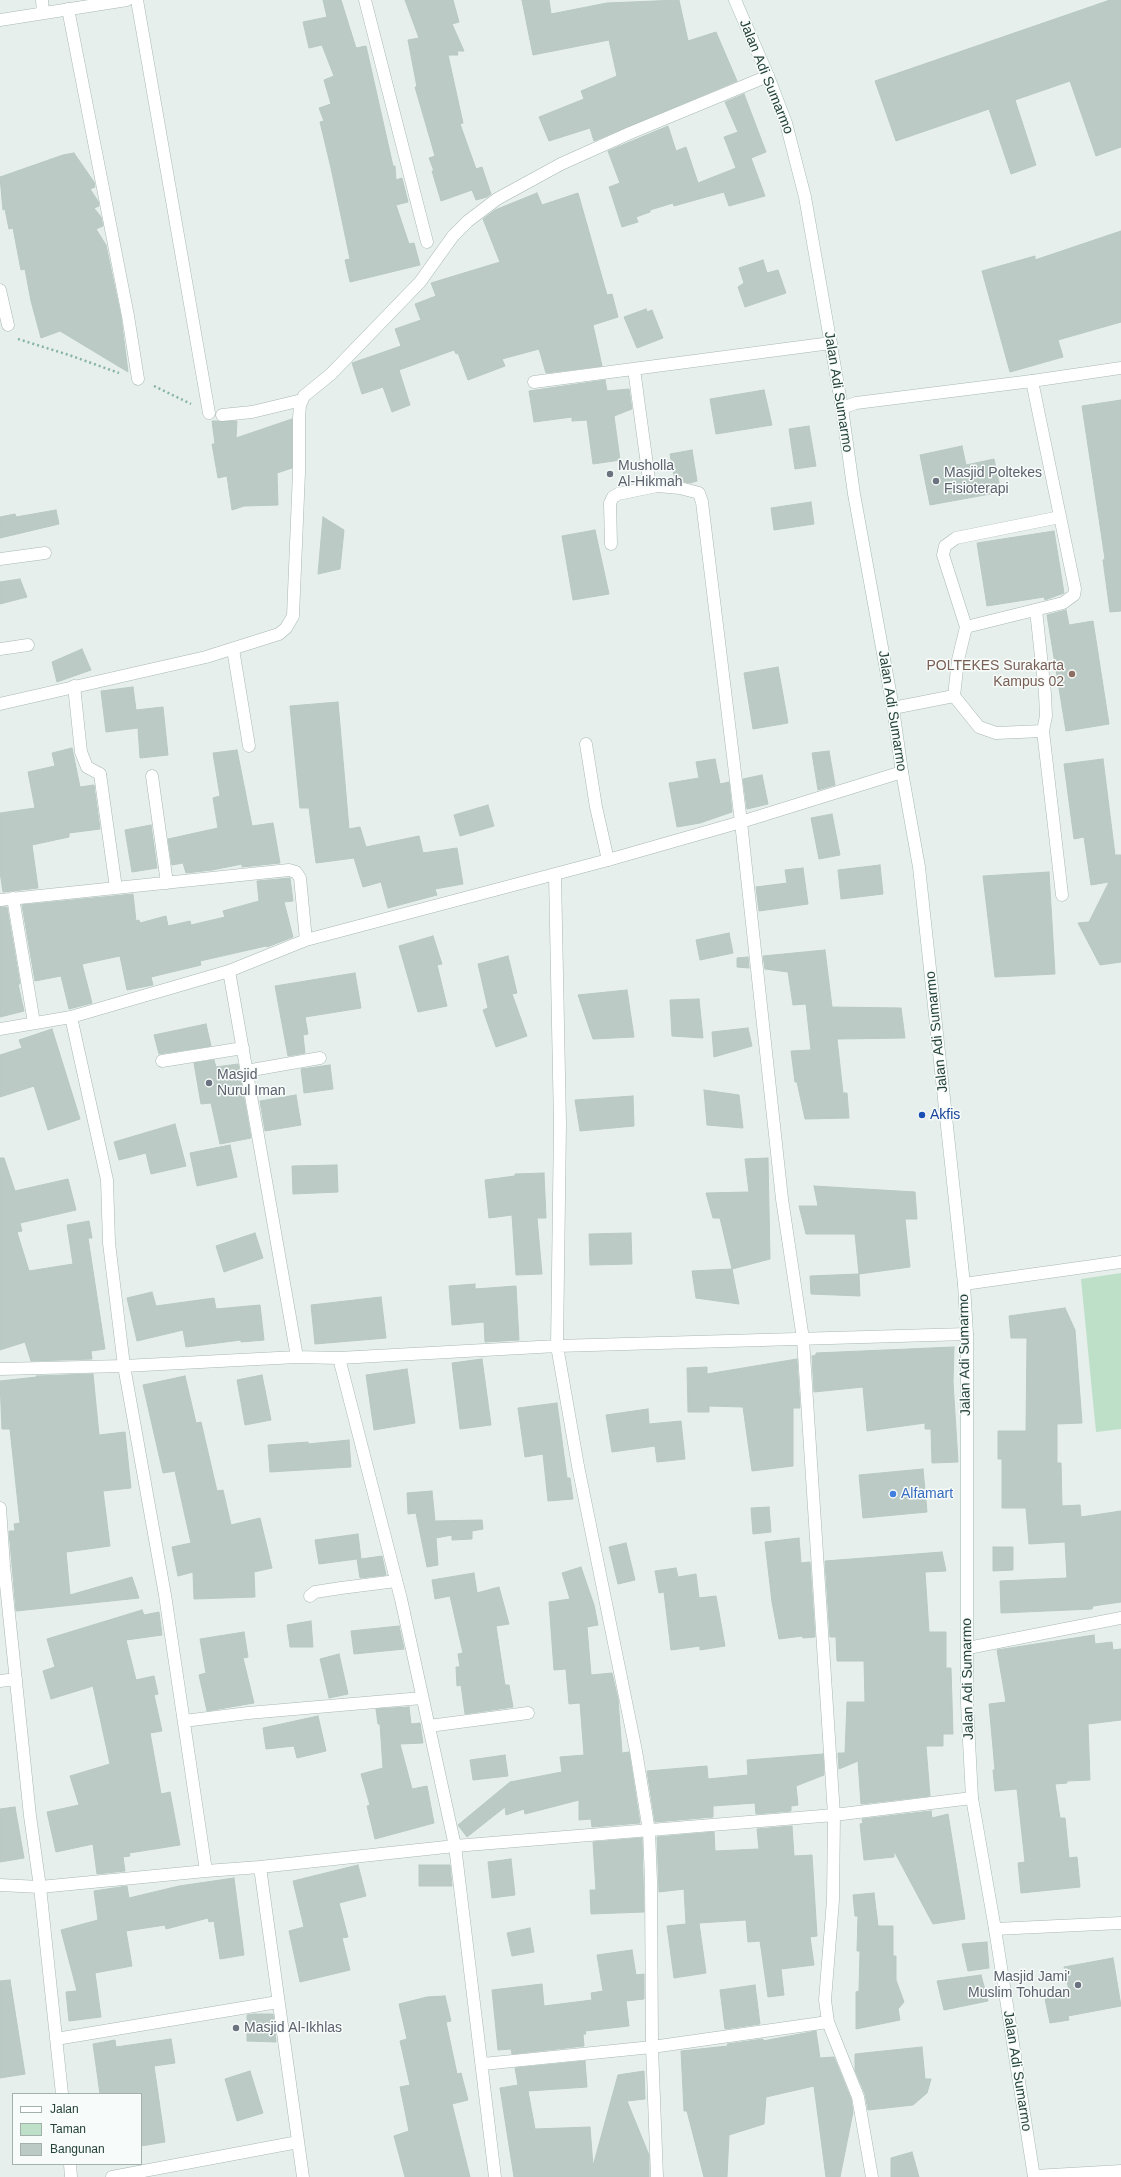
<!DOCTYPE html>
<html>
<head>
<meta charset="utf-8">
<style>
	body { margin:0 }
	#map { position:relative; width:1121px; height:2177px; overflow:hidden; background:#e6efeb; font-family:Arial,sans-serif }
	canvas { display:block }
	.legend { position:absolute; left:12px; top:2093px; width:130px; height:72px; box-sizing:border-box; background:#f7fbf9; border:1px solid #a3b1ad; margin:0; padding:5px 7px; list-style:none; font-size:12px; color:#24423a }
	.legend li { display:flex; align-items:center; gap:8px; height:20px }
	.legend b { width:20px; border:1px solid #a3b1ad }
</style>
</head>
<body>
<div id="map">
<canvas width="1121" height="2177"></canvas>
<ul class="legend">
<li><b style="height:5px;background:#fff"></b>Jalan</li>
<li><b style="height:11px;background:#bfe0c8"></b>Taman</li>
<li><b style="height:11px;background:#bbcac4"></b>Bangunan</li>
</ul>
</div>
<script>
const g = document.querySelector('canvas').getContext('2d');
g.lineJoin = 'round';
function fillPath(path, color) {
  g.fillStyle = color;
  g.fill(path, 'evenodd');
}
function poly(rows) {
  const path = new Path2D();
  for (const r of rows) {
    path.moveTo(r[0], r[1]);
    for (let i = 2; i < r.length; i += 2) path.lineTo(r[i], r[i + 1]);
  }
  return path;
}
function stroke(path, color, width, dash) {
  g.strokeStyle = color;
  g.lineWidth = width;
  g.lineCap = dash ? 'butt' : 'round';
  g.setLineDash(dash || []);
  g.stroke(path);
}
function label(font, color, halo, rows, align = 'center') {
  g.font = font + ' Arial,sans-serif';
  g.lineWidth = 3;
  g.setLineDash([]);
  g.textBaseline = 'middle';
  g.strokeStyle = halo;
  g.fillStyle = color;
  for (const [text, x, y, turn = 0] of rows) {
    g.save();
    g.translate(x, y);
    g.rotate((+turn || 0) * Math.PI / 180);
    g.textAlign = isNaN(turn) ? turn : align;
    if (halo) g.strokeText(text, 0, 0);
    g.fillText(text, 0, 0);
    g.restore();
  }
}
const green = poly([
	[1121,1273,1121,1429,1096,1432,1081,1279]
]);
const building = poly([
	[323,0,341,0,356,48,366,46,393,166,395,166,396,180,402,178,408,202,396,205,409,244,414,243,420,265,350,282,345,260,350,259,331,168,320,122,324,121,319,108,331,104,324,80,334,76,322,45,309,48,303,22,327,17,323,0],
	[405,0,453,0,459,22,452,24,464,51,457,51,458,55,448,55,463,123,460,124,476,169,482,167,491,194,487,197,476,200,472,190,441,201,432,171,434,171,429,158,435,156,415,87,417,87,408,40,419,38,405,0],
	[522,0,549,0,551,14,607,3,679,0,688,41,716,32,737,81,594,141,590,128,549,141,539,117,584,99,581,91,617,76,609,40,533,55,522,0],
	[1110,0,1121,0,1121,147,1096,156,1070,81,1015,100,1036,165,1011,174,989,109,896,141,875,81,1110,0],
	[744,94,766,152,751,158,765,196,729,206,724,192,674,206,673,203,650,210,650,212,636,217,638,222,622,227,609,187,620,183,608,151,668,126,676,151,686,147,698,183,736,168,724,137,738,132,725,102,744,94],
	[74,153,94,182,95,187,90,189,98,201,99,206,94,208,101,217,103,226,96,229,106,245,121,317,128,372,60,331,41,338,31,301,25,269,21,270,13,228,9,229,5,209,3,210,0,177,63,155,74,153],
	[537,193,542,205,578,193,607,295,612,294,618,317,593,325,602,366,546,373,539,349,502,359,505,366,468,380,458,353,456,354,454,350,399,370,410,405,392,412,383,387,362,394,352,363,401,346,395,329,421,320,415,304,436,296,431,283,500,262,483,219,495,210,537,193],
	[1121,231,1121,322,1058,340,1063,357,1010,372,982,271,1035,256,1035,260,1121,231],
	[763,260,767,273,778,270,786,293,745,307,738,287,744,283,739,268,763,260],
	[646,309,647,312,652,310,663,338,637,348,624,317,646,309],
	[605,380,607,391,629,389,632,409,614,416,620,460,593,464,587,420,572,421,572,417,534,422,529,391,605,380],
	[764,390,772,425,716,434,710,399,764,390],
	[1121,400,1121,611,1110,612,1103,560,1105,559,1082,406,1121,400],
	[292,419,292,468,277,473,278,505,244,506,232,510,227,476,218,478,212,444,215,444,212,421,237,421,236,438,292,419],
	[809,426,816,466,795,469,789,429,809,426],
	[962,446,966,465,994,459,1001,492,930,505,920,455,962,446],
	[692,450,697,481,690,483,675,480,670,454,692,450],
	[811,502,814,524,774,530,771,508,811,502],
	[56,510,59,524,0,538,0,517,15,514,16,517,56,510],
	[323,517,344,530,340,569,318,574,323,517],
	[595,530,609,594,573,600,562,536,595,530],
	[1054,531,1064,593,1045,600,1044,597,987,606,977,543,1054,531],
	[20,579,27,597,0,604,0,582,20,579],
	[1066,610,1069,625,1093,621,1109,724,1066,731,1047,615,1066,610],
	[82,649,91,670,57,682,52,662,82,649],
	[778,667,788,723,753,729,744,673,778,667],
	[133,687,136,710,163,707,168,755,140,758,138,728,106,732,101,691,133,687],
	[338,702,349,829,360,827,366,847,419,836,423,853,457,848,463,884,435,889,437,895,388,908,381,882,363,887,354,858,316,863,309,808,300,808,290,706,338,702],
	[72,748,80,787,94,785,100,829,69,833,69,837,32,845,38,888,3,892,0,872,0,813,35,808,28,772,55,766,52,753,72,748],
	[237,750,252,826,273,823,280,863,242,867,242,864,212,870,186,873,183,863,172,865,168,839,218,828,213,798,220,796,213,753,237,750],
	[829,751,835,785,818,790,812,753,829,751],
	[715,759,720,784,729,782,732,812,700,823,677,827,669,783,699,778,696,762,715,759],
	[1103,759,1115,855,1121,855,1121,962,1100,965,1078,923,1089,922,1109,882,1091,885,1084,837,1074,839,1064,764,1103,759],
	[762,775,768,804,747,809,743,779,762,775],
	[488,805,494,826,460,836,454,815,488,805],
	[832,814,840,855,819,859,811,818,832,814],
	[151,825,157,868,132,872,125,830,151,825],
	[880,865,883,894,841,899,838,870,880,865],
	[803,868,808,904,759,911,756,887,787,883,785,870,803,868],
	[1049,872,1055,974,995,977,983,876,1049,872],
	[290,878,293,901,284,902,293,937,267,947,266,946,200,961,201,965,151,977,153,985,127,990,120,956,82,964,92,1003,69,1009,61,976,35,981,22,905,133,894,136,921,139,920,140,923,166,916,168,926,190,921,191,925,225,917,223,911,259,901,257,881,290,878],
	[0,907,7,907,20,984,18,984,24,1011,0,1017,0,907],
	[729,933,733,953,700,960,696,940,729,933],
	[433,936,442,964,437,965,447,1006,418,1012,399,946,433,936],
	[825,950,832,1007,901,1008,905,1038,837,1039,843,1093,847,1093,849,1118,805,1119,797,1082,795,1082,791,1051,811,1050,806,1004,793,1005,788,972,765,969,763,956,825,950],
	[508,956,517,993,512,994,527,1036,496,1047,483,1010,488,1008,478,964,508,956],
	[748,957,749,968,737,967,737,958,748,957],
	[355,973,361,1008,305,1017,308,1034,303,1035,305,1053,288,1056,275,986,355,973],
	[627,990,634,1037,593,1039,578,995,627,990],
	[699,999,703,1038,672,1036,670,1000,699,999],
	[206,1024,211,1046,159,1054,154,1035,206,1024],
	[748,1028,752,1046,714,1057,712,1032,748,1028],
	[52,1029,80,1119,48,1130,34,1086,0,1097,0,1055,22,1048,19,1040,52,1029],
	[214,1060,216,1067,238,1064,251,1138,220,1144,211,1103,201,1104,194,1063,214,1060],
	[330,1065,333,1089,304,1093,301,1069,330,1065],
	[704,1090,739,1095,743,1128,707,1125,704,1090],
	[296,1095,301,1125,265,1131,260,1101,296,1095],
	[633,1096,634,1126,580,1131,575,1100,633,1096],
	[175,1124,186,1166,151,1174,146,1153,119,1160,114,1142,175,1124],
	[230,1145,237,1177,197,1186,190,1153,230,1145],
	[0,1158,4,1158,15,1191,68,1179,76,1210,20,1223,22,1231,17,1232,29,1271,73,1264,67,1225,89,1221,92,1238,88,1238,105,1349,91,1351,92,1359,31,1361,25,1342,0,1350,0,1158],
	[768,1158,770,1259,732,1269,720,1218,713,1218,706,1193,749,1192,745,1159,768,1158],
	[337,1165,338,1192,293,1194,292,1166,337,1165],
	[544,1173,546,1218,537,1218,542,1274,516,1275,512,1215,489,1218,485,1180,515,1176,515,1174,544,1173],
	[814,1186,915,1192,917,1219,905,1219,910,1267,859,1274,855,1234,806,1234,799,1206,818,1206,814,1186],
	[255,1233,263,1258,224,1272,216,1246,255,1233],
	[631,1233,632,1264,590,1265,589,1234,631,1233],
	[732,1269,739,1304,696,1298,692,1271,732,1269],
	[859,1274,860,1296,811,1294,810,1276,859,1274],
	[475,1284,475,1289,516,1286,519,1340,485,1342,484,1322,452,1325,449,1286,475,1284],
	[152,1292,156,1306,214,1298,216,1309,260,1305,264,1340,241,1342,241,1340,186,1347,183,1330,137,1341,127,1298,152,1292],
	[381,1297,386,1338,315,1344,311,1305,381,1297],
	[1065,1308,1075,1330,1082,1423,1057,1424,1057,1463,1061,1463,1062,1506,1080,1505,1081,1517,1121,1511,1121,1602,1093,1606,1092,1609,1001,1613,1000,1581,1067,1578,1065,1542,1029,1544,1026,1508,1002,1508,1002,1459,998,1459,998,1431,1026,1431,1027,1338,1011,1338,1009,1316,1065,1308],
	[954,1347,953,1382,958,1462,932,1463,931,1429,925,1429,925,1423,867,1431,863,1387,814,1392,812,1356,816,1355,816,1353,954,1347],
	[482,1359,491,1425,460,1429,452,1363,482,1359],
	[797,1359,800,1408,793,1408,793,1466,752,1471,743,1407,709,1406,709,1412,688,1412,687,1368,707,1367,707,1374,797,1359],
	[407,1369,415,1423,374,1430,366,1375,407,1369],
	[93,1374,99,1435,125,1432,131,1488,103,1491,110,1546,66,1552,70,1595,132,1577,139,1598,16,1611,9,1531,15,1531,14,1524,20,1523,10,1429,2,1429,0,1381,37,1377,36,1376,93,1374],
	[262,1375,271,1420,245,1425,237,1380,262,1375],
	[185,1376,196,1423,201,1422,217,1491,223,1490,231,1525,260,1518,272,1568,254,1572,255,1597,194,1599,193,1572,178,1576,172,1547,191,1543,175,1471,163,1473,143,1385,185,1376],
	[557,1403,567,1478,570,1478,573,1499,548,1501,543,1454,525,1457,518,1408,557,1403],
	[648,1409,649,1424,681,1421,685,1459,657,1462,655,1446,612,1452,606,1415,648,1409],
	[349,1440,351,1467,270,1472,268,1445,308,1442,308,1444,349,1440],
	[923,1469,927,1512,863,1518,859,1475,923,1469],
	[432,1491,435,1521,482,1520,483,1529,472,1531,472,1539,452,1540,452,1535,436,1538,438,1565,427,1567,416,1513,408,1514,407,1493,432,1491],
	[769,1507,771,1532,753,1534,751,1508,769,1507],
	[358,1534,361,1559,382,1556,386,1575,360,1578,357,1559,319,1564,315,1540,358,1534],
	[799,1538,801,1563,810,1562,815,1637,803,1638,802,1636,779,1639,772,1602,765,1542,799,1538],
	[626,1543,635,1580,618,1584,609,1547,626,1543],
	[993,1547,1013,1547,1013,1570,993,1571,993,1547],
	[942,1552,946,1571,925,1572,929,1632,946,1632,946,1668,951,1668,953,1734,943,1734,943,1746,926,1746,930,1796,861,1804,858,1761,839,1769,838,1753,845,1753,847,1702,865,1702,864,1661,837,1661,836,1637,830,1637,825,1561,942,1552],
	[581,1567,594,1605,598,1625,587,1627,591,1675,612,1673,618,1699,622,1753,629,1752,640,1823,592,1827,591,1819,579,1820,579,1800,525,1814,524,1809,506,1815,505,1807,467,1837,458,1825,510,1782,562,1772,560,1757,584,1755,580,1703,569,1704,566,1669,554,1670,549,1602,570,1599,562,1573,581,1567],
	[676,1568,678,1577,696,1574,699,1598,716,1596,725,1646,700,1650,700,1646,671,1650,664,1592,659,1593,655,1571,676,1568],
	[474,1573,477,1593,499,1587,509,1624,496,1626,505,1685,509,1685,513,1707,465,1714,461,1685,457,1686,456,1667,460,1667,458,1654,463,1653,450,1596,435,1599,432,1580,474,1573],
	[142,1610,144,1615,159,1612,162,1635,126,1640,136,1680,154,1676,158,1694,154,1695,162,1731,150,1733,161,1794,170,1792,180,1845,129,1853,130,1856,123,1857,125,1871,97,1874,93,1844,56,1852,47,1812,79,1805,70,1776,110,1764,93,1686,51,1699,43,1671,55,1667,47,1639,142,1610],
	[311,1621,313,1647,290,1647,287,1625,311,1621],
	[399,1626,404,1649,354,1654,351,1631,399,1626],
	[244,1632,248,1657,243,1658,254,1703,207,1711,199,1675,206,1673,200,1639,244,1632],
	[1094,1635,1095,1644,1112,1642,1113,1650,1121,1649,1121,1720,1088,1724,1090,1780,1067,1781,1067,1783,1055,1784,1060,1818,1065,1818,1069,1858,1077,1857,1080,1887,1021,1893,1018,1863,1025,1862,1017,1789,995,1791,993,1770,995,1770,989,1704,1006,1702,997,1650,1094,1635],
	[339,1654,348,1694,329,1698,320,1659,339,1654],
	[409,1707,411,1724,420,1723,423,1743,400,1744,412,1789,427,1786,434,1823,375,1839,367,1806,370,1805,361,1774,383,1768,380,1724,378,1724,376,1709,409,1707],
	[318,1716,326,1751,297,1758,294,1746,266,1749,263,1728,318,1716],
	[823,1754,824,1775,796,1786,798,1805,791,1806,791,1811,756,1814,755,1803,713,1806,713,1817,655,1822,647,1771,707,1766,708,1779,748,1775,747,1760,823,1754],
	[505,1755,508,1776,473,1780,470,1760,505,1755],
	[15,1807,24,1858,0,1862,0,1809,15,1807],
	[931,1811,932,1818,948,1814,965,1919,933,1924,894,1851,894,1857,864,1860,860,1824,863,1823,862,1819,931,1811],
	[792,1826,794,1856,812,1855,817,1936,810,1937,814,1965,781,1969,784,1995,768,1997,760,1941,748,1942,746,1920,699,1923,706,1973,674,1978,667,1926,686,1924,684,1889,659,1892,657,1837,714,1832,715,1851,759,1849,757,1829,792,1826],
	[642,1838,644,1912,591,1914,590,1890,596,1890,593,1842,642,1838],
	[511,1859,515,1895,492,1898,488,1862,511,1859],
	[358,1865,366,1896,339,1903,348,1937,342,1938,350,1970,300,1982,289,1931,304,1927,293,1881,358,1865],
	[419,1865,450,1865,452,1886,419,1886,419,1865],
	[234,1878,244,1955,220,1959,214,1921,209,1922,208,1918,166,1929,165,1925,126,1931,132,1966,95,1973,101,2017,69,2021,66,1992,77,1991,61,1930,98,1920,94,1891,127,1886,129,1898,179,1886,234,1878],
	[874,1893,878,1926,893,1926,893,1956,896,1956,896,1980,904,2002,898,2009,900,2020,856,2029,856,1992,859,1991,860,1951,857,1951,858,1916,855,1916,853,1895,874,1893],
	[530,1928,534,1952,512,1956,507,1933,530,1928],
	[987,1942,989,1968,968,1971,962,1944,987,1942],
	[632,1950,636,1975,644,1974,644,1999,626,2001,629,2026,585,2031,586,2034,583,2034,584,2046,512,2054,511,2049,498,2050,492,1990,542,1984,544,2006,592,2000,591,1993,603,1991,597,1955,632,1950],
	[1113,1958,1121,2006,1068,2016,1069,2020,1050,2023,1045,1999,1070,1995,1064,1967,1113,1958],
	[981,1975,988,2001,944,2010,937,1981,981,1975],
	[10,1980,25,2074,0,2078,0,1981,10,1980],
	[755,1985,760,2024,725,2029,720,1990,755,1985],
	[445,1996,451,2021,446,2022,457,2074,461,2073,468,2100,452,2104,470,2177,405,2177,394,2136,409,2131,400,2087,410,2085,400,2041,407,2039,399,2004,427,1997,445,1996],
	[254,2014,273,2014,276,2042,247,2041,247,2015,254,2014],
	[816,2031,820,2058,834,2057,851,2099,853,2112,840,2177,826,2177,814,2086,766,2097,764,2124,729,2135,727,2177,704,2177,687,2111,684,2111,681,2051,728,2046,727,2044,763,2039,763,2041,816,2031],
	[171,2039,175,2063,154,2066,165,2142,141,2146,141,2094,100,2094,93,2044,115,2040,116,2047,171,2039],
	[922,2047,925,2079,931,2079,927,2093,913,2105,868,2110,865,2094,855,2070,855,2054,922,2047],
	[585,2061,587,2087,528,2091,535,2129,590,2127,593,2166,618,2075,644,2071,645,2099,627,2101,649,2155,649,2177,514,2177,500,2088,518,2085,515,2068,585,2061],
	[250,2071,263,2113,237,2121,225,2079,250,2071],
	[912,2152,919,2177,891,2177,891,2158,912,2152]
]);
const path = poly([
	[18,339,69,355,119,373],
	[154,386,191,404]
]);
const lane = poly([
	[1036,610,1045,694,1046,716,1043,731,1062,895],
	[966,627,1063,603,1074,595,1075,589,1032,381],
	[233,649,249,746],
	[74,686,81,752,87,767,100,774],
	[954,696,958,660,966,627,943,555,945,546,956,538,1060,517],
	[893,708,954,696,979,727,996,733,1043,731],
	[586,744,596,807,608,860],
	[310,1596,315,1592,341,1588,396,1581]
]);
const street = poly([
	[42,0,43,13],
	[137,0,209,413],
	[365,0,427,242],
	[68,9,128,316,138,379],
	[0,20,127,0],
	[0,290,8,325],
	[634,369,650,487],
	[534,382,831,343],
	[842,408,856,403,1032,381,1121,368],
	[222,415,252,412,302,400],
	[0,559,45,553],
	[0,649,28,645],
	[0,704,206,657,279,634,286,628,293,616,299,472,299,418,300,405,304,396,331,374,420,282,453,236,468,221,497,199,561,164,630,133,768,76],
	[100,774,116,888],
	[152,776,167,883],
	[555,875,560,1124,557,1346,578,1466,636,1751,649,1831,651,1881,652,2047,657,2177],
	[13,898,34,1023],
	[0,900,289,870,296,872,300,878,306,940],
	[229,971,297,1357],
	[0,1029,71,1017,229,971,306,940,608,860,741,822,902,772],
	[162,1061,243,1048],
	[246,1071,320,1058],
	[964,1284,1121,1262],
	[339,1358,401,1599,455,1846,495,2177],
	[0,1369,124,1366,297,1357,339,1358,557,1346,967,1334],
	[0,1508,4,1566,30,1816,40,1887,62,2094],
	[968,1648,1121,1618],
	[0,1681,16,1679],
	[184,1721,248,1713,422,1698],
	[429,1726,528,1713],
	[206,1871,260,1867],
	[0,1885,40,1887,206,1871,165,1595,124,1366,109,1243,107,1180,71,1017],
	[995,1929,1121,1923],
	[828,2022,858,2097,872,2177],
	[56,2039,278,2002],
	[483,2064,652,2047,828,2022,825,2000,833,1900,834,1815,803,1339,782,1199,741,822,702,502,699,493,680,488,657,486,618,494,613,497,610,503,611,544],
	[70,2164,71,2177],
	[1034,2176,1121,2171],
	[112,2177,298,2142],
	[303,2177,260,1867,455,1846,834,1815,972,1798]
]);
const secondary = poly([
	[735,0,768,76,786,123,805,197,842,408,854,494,893,708,902,772,919,867,964,1284,967,1334,967,1703,972,1798,995,1929,1034,2177]
]);
const markers = [
	[610,474,4,"#6b7280"],
	[936,481,4,"#6b7280"],
	[1072,674,4,"#8d6e63"],
	[209,1083,4,"#6b7280"],
	[922,1115,4,"#1a4fb4"],
	[893,1494,4,"#3f7fe0"],
	[1078,1985,4,"#6b7280"],
	[236,2028,4,"#6b7280"]
];
const streetNames = [
	["Jalan Adi Sumarmo",766,77,68],
	["Jalan Adi Sumarmo",838,392,81],
	["Jalan Adi Sumarmo",892,711,81],
	["Jalan Adi Sumarmo",937,1032,-96],
	["Jalan Adi Sumarmo",965,1355,-91],
	["Jalan Adi Sumarmo",968,1679,-91],
	["Jalan Adi Sumarmo",1017,2071,81]
];
const worshipNames = [
	["Musholla",618,466],
	["Al-Hikmah",618,482],
	["Masjid Poltekes",944,473],
	["Fisioterapi",944,489],
	["Masjid",217,1075],
	["Nurul Iman",217,1091],
	["Masjid Jami'",1070,1977,"right"],
	["Muslim Tohudan",1070,1993,"right"],
	["Masjid Al-Ikhlas",244,2028]
];
const educationNames = [
	["POLTEKES Surakarta",1064,666],
	["Kampus 02",1064,682]
];
const transitNames = [
	["Akfis",930,1115]
];
const shopNames = [
	["Alfamart",901,1494]
];
fillPath(green, '#bfe0c8');
fillPath(building, '#bbcac4');
stroke(building, '#b8c9c2', 1);
stroke(lane, '#a8b8b2', 13);
stroke(street, '#a8b8b2', 13);
stroke(secondary, '#a4bbb3', 13);
stroke(path, '#86b3a5', 2.5, [2, 3]);
stroke(lane, '#fff', 12);
stroke(street, '#fff', 12);
stroke(secondary, '#fff', 12);
for (const [x, y, r, color] of markers) {
  const dot = new Path2D();
  dot.arc(x, y, r, 0, 2 * Math.PI);
  g.fillStyle = color;
  g.fill(dot);
  stroke(dot, '#f7fbf9', 1.5);
}
label('14px', '#24423a', '#f7fbf9', streetNames);
label('14px', '#5b616d', '#f7fbf9', worshipNames, 'left');
label('14px', '#785e54', '#f7fbf9', educationNames, 'right');
label('14px', '#164399', '#f7fbf9', transitNames, 'left');
label('14px', '#366cbe', '#f7fbf9', shopNames, 'left');
</script>
</body>
</html>
